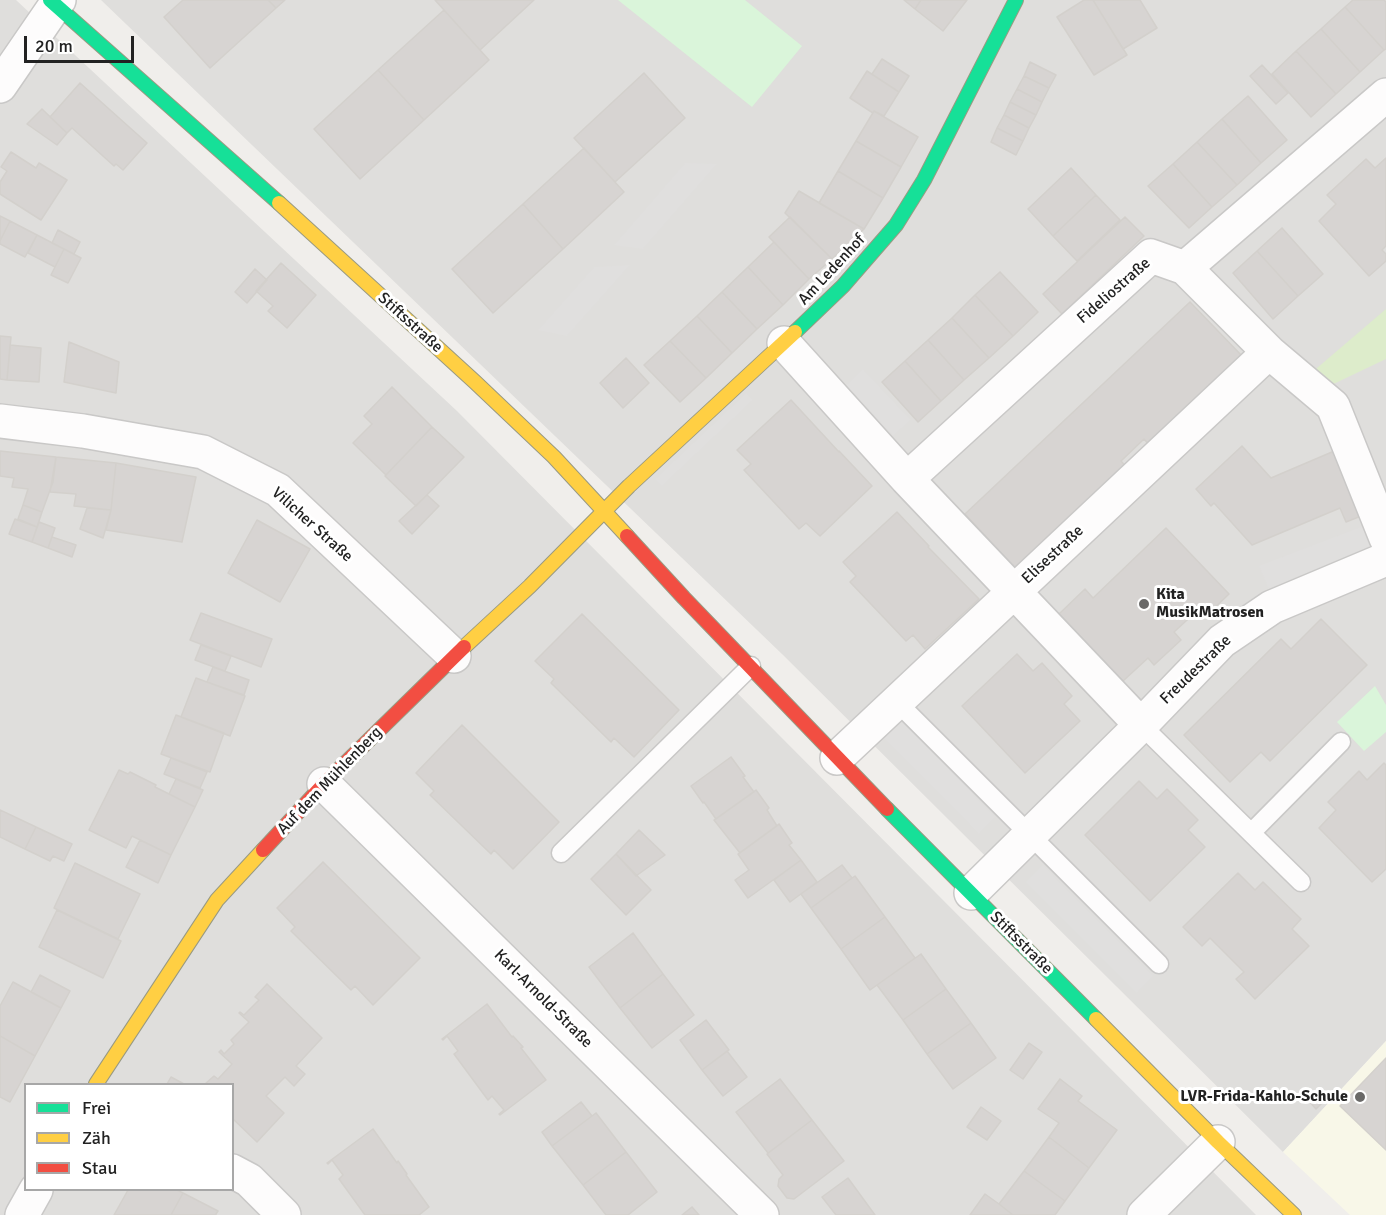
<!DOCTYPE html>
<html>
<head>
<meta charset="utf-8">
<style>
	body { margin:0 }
	#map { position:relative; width:1386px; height:1215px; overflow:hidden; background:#f0eeeb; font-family:Signika,sans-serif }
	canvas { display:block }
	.legend { position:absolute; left:24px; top:1083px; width:210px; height:108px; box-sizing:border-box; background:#fff; border:2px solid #a7a7a7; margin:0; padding:8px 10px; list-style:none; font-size:18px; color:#222 }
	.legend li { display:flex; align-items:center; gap:12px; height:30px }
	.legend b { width:30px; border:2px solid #a7a7a7 }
	.scale { position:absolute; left:24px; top:36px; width:110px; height:27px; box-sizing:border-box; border:3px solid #222; border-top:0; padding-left:8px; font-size:18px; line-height:21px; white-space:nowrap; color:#222; -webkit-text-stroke:4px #fff; paint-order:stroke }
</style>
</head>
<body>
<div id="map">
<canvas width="1386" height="1215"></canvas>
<ul class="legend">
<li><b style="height:8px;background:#16e098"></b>Frei</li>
<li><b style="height:8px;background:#ffcf43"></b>Zäh</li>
<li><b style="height:8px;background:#f24e42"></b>Stau</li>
</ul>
<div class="scale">20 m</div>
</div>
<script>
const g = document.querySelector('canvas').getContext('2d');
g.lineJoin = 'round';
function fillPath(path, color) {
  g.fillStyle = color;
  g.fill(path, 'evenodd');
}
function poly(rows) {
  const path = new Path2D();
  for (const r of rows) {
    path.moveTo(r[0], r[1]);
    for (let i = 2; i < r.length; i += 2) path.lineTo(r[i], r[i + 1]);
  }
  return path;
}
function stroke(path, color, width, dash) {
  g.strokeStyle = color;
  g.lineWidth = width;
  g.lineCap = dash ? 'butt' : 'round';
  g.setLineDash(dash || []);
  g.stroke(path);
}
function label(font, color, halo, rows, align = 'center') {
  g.font = font + ' Signika,sans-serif';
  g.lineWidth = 6;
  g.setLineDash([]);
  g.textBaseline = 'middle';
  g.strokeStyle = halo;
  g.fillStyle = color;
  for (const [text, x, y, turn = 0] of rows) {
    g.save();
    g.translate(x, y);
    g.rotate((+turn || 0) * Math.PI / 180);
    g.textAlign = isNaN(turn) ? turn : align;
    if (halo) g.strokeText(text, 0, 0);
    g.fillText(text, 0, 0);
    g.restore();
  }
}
const residential = poly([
	[0,0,16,0,457,411,1256,1215,0,1215],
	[26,1084,232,1084,232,1190,26,1190],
	[101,0,1386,0,1386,1041,1283,1152,782,654]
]);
const education = poly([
	[1386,1041,1386,1215,1350,1215,1283,1152]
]);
const grass = poly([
	[1386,309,1386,359,1325,388,1310,374]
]);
const park = poly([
	[618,0,745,0,802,46,752,107],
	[1375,686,1386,705,1386,732,1364,751,1337,722]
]);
const parking = poly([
	[685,163,717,164,643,249,614,245],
	[630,265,567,336,538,330,594,267],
	[863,369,911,420,893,436,846,385],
	[746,393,753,400,662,486,655,479],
	[1369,524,1380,548,1270,592,1259,566],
	[900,718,995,817,979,834,882,736],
	[1043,865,1153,976,1137,993,1026,882]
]);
const building = poly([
	[183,0,268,0,276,8,210,68,164,17,183,0],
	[268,0,285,0,276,8,268,0],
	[435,0,534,0,480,50,435,0],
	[904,0,921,0,915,9,904,0],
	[921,0,967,0,943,31,915,9,921,0],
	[1084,0,1093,0,1127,55,1094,75,1057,17,1084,0],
	[1093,0,1140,0,1157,28,1123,49,1093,0],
	[1353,0,1384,0,1386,2,1386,49,1384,50,1345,7,1353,0],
	[1345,7,1384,50,1360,72,1321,29,1345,7],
	[444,10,489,60,424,120,378,70,444,10],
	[1321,29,1360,72,1336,94,1296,51,1321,29],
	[1296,51,1336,94,1311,117,1272,74,1296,51],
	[882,59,909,76,899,92,872,74,882,59],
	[1030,62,1056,75,1049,88,1024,76,1030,62],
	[1262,65,1288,93,1276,104,1250,76,1262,65],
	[378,70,424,120,360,179,314,129,378,70],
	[867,71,899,92,884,116,874,111,873,113,850,98,867,71],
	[644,73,685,118,615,182,574,138,644,73],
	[1024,76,1049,88,1042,102,1017,89,1024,76],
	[80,83,147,143,123,170,116,164,114,166,72,128,67,133,50,117,80,83],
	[1017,89,1042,102,1036,115,1010,102,1017,89],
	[1248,96,1287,140,1261,163,1222,119,1248,96],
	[1010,102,1036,115,1029,128,1004,115,1010,102],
	[42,109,67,133,57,145,27,124,42,109],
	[874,111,918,137,901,167,856,141,874,111],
	[1004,115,1029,128,1023,141,997,128,1004,115],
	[1222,119,1261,163,1237,185,1197,142,1222,119],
	[997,128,1023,141,1016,155,991,142,997,128],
	[856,141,901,167,883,198,838,171,856,141],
	[1197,142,1237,185,1212,207,1173,164,1197,142],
	[584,148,624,192,563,249,523,204,584,148],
	[11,152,36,168,39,163,67,180,41,220,0,194,0,182,7,171,1,167,11,152],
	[1386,158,1386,246,1382,250,1386,254,1386,261,1369,276,1319,221,1336,204,1327,195,1366,159,1375,168,1386,158],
	[1173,164,1212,207,1189,228,1148,186,1173,164],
	[1071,168,1096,195,1053,236,1028,209,1071,168],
	[838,171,883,198,864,229,819,203,838,171],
	[799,191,864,229,832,259,785,213,799,191],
	[1096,195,1120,220,1077,261,1053,236,1096,195],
	[523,204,563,249,493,313,452,269,523,204],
	[0,216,10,221,0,241,0,216],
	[790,217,832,259,809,279,769,237,790,217],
	[1125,217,1144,236,1062,314,1043,294,1125,217],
	[10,221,37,235,25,257,0,244,0,241,10,221],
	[1282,228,1323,274,1298,296,1257,251,1282,228],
	[58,230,80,242,74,254,52,243,58,230],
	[37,235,64,249,55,267,28,253,37,235],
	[774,242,809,279,783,305,748,267,774,242],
	[64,249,81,258,68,283,51,275,64,249],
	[1257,251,1298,296,1273,319,1233,273,1257,251],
	[281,263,316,295,287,328,268,311,273,306,256,291,281,263],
	[748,267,783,305,757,329,722,292,748,267],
	[255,269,267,280,247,303,235,292,255,269],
	[1000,272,1038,312,1013,336,975,295,1000,272],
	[722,292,757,329,732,353,697,316,722,292],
	[975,295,1013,336,989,358,952,318,975,295],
	[1190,302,1244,358,1151,447,1144,439,1121,461,1128,469,1016,569,965,514,1190,302],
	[697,316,732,353,706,378,670,341,697,316],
	[952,318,989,358,964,380,928,340,952,318],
	[0,336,11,337,7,380,0,379,0,336],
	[928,340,964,380,941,401,905,361,928,340],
	[670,341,706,378,680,402,644,365,670,341],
	[69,342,119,362,116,393,64,382,69,342],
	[10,345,41,348,39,382,7,380,10,345],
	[626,358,649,383,623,408,600,383,626,358],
	[905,361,941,401,918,422,882,382,905,361],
	[392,387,432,427,386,475,353,443,372,424,364,416,392,387],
	[791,400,839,452,839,451,872,486,820,536,806,523,799,529,744,470,751,464,737,450,791,400],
	[432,427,464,457,416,506,385,476,432,427],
	[1242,446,1271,478,1339,449,1366,514,1346,522,1340,508,1252,545,1214,503,1211,506,1196,489,1242,446],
	[0,451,56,457,53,482,42,512,23,505,28,489,12,487,14,478,0,476,0,451],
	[56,457,116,463,111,510,74,506,76,494,50,492,56,457],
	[116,463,196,477,182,542,106,530,111,510,116,463],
	[427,495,439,506,412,534,399,521,427,495],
	[23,505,42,512,37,527,18,519,23,505],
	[87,508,111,510,103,538,80,529,87,508],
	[897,512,929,546,928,547,979,599,925,649,913,635,906,641,850,582,856,576,843,562,897,512],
	[15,519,37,527,32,542,9,534,15,519],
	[257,520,310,549,280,602,228,573,257,520],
	[39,522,55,528,48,548,32,542,39,522],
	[1166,528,1229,594,1205,617,1198,610,1174,632,1181,640,1154,665,1148,658,1123,681,1059,614,1085,589,1093,598,1166,528],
	[52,537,76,545,72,557,48,548,52,537],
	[201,613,272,639,261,667,190,640,201,613],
	[582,614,679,710,634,757,614,738,611,742,551,683,554,679,535,661,582,614],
	[1321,619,1367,665,1270,761,1261,752,1230,782,1184,735,1281,639,1291,649,1321,619],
	[201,645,231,656,225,671,195,660,201,645],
	[1017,654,1033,671,1042,663,1072,696,1064,704,1080,721,1025,773,962,706,1017,654],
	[213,667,249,680,244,695,207,682,213,667],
	[196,678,245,696,230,736,181,717,196,678],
	[176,715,224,733,210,772,161,754,176,715],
	[462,725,559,822,513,869,494,850,491,854,430,795,434,791,416,773,462,725],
	[731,757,745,776,743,777,754,792,716,819,704,802,703,803,691,786,731,757],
	[171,758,207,772,200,788,164,774,171,758],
	[1384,763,1386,765,1386,869,1372,882,1319,828,1336,810,1328,802,1359,771,1367,780,1384,763],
	[119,770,128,774,130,772,156,785,155,787,195,807,171,855,132,836,126,848,89,830,119,770],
	[176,779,203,790,195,807,169,794,176,779],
	[1139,781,1157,799,1167,789,1198,820,1188,830,1205,847,1150,901,1085,835,1139,781],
	[756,790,769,808,767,810,777,826,740,853,714,820,756,790],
	[0,810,36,827,25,849,0,837,0,810],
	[779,824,792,843,789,845,801,860,748,898,735,880,749,870,738,854,779,824],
	[36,827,72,844,64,861,53,856,50,861,25,849,36,827],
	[639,830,665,855,636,876,616,854,639,830],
	[140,840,171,855,158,883,126,867,140,840],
	[616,854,651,890,626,915,591,879,616,854],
	[801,860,817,882,790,902,774,880,801,860],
	[323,862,420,958,373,1005,355,986,351,990,291,931,295,927,277,908,323,862],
	[75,863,140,894,118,939,54,908,75,863],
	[842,865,852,878,811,908,801,894,842,865],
	[1238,873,1255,890,1263,882,1301,919,1292,929,1309,946,1255,999,1236,979,1244,972,1210,938,1202,946,1183,927,1238,873],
	[855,876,885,917,841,949,811,908,855,876],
	[57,910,121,941,103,978,39,947,57,910],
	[885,917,915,958,870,990,841,949,885,917],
	[633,933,663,974,620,1008,589,967,633,933],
	[921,954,946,989,903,1020,877,985,921,954],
	[663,974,694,1015,652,1048,620,1008,663,974],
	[40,975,70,991,61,1008,31,992,40,975],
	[13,982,61,1008,35,1056,0,1036,0,1006,13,982],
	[267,984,322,1038,296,1066,305,1074,294,1086,285,1077,266,1096,284,1113,257,1142,232,1118,232,1084,205,1084,214,1076,218,1079,232,1064,219,1052,221,1050,224,1054,234,1044,231,1040,249,1022,239,1013,240,1012,244,1015,259,1000,255,997,267,984],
	[946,989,971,1023,927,1054,903,1020,946,989],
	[487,1004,512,1037,513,1036,523,1047,521,1048,546,1080,500,1115,499,1114,504,1110,492,1096,488,1100,454,1054,458,1051,447,1036,443,1040,442,1039,487,1004],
	[706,1020,729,1050,702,1070,680,1040,706,1020],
	[971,1023,996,1058,953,1089,927,1054,971,1023],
	[0,1036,35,1056,10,1102,0,1097,0,1036],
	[1029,1043,1042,1052,1023,1079,1010,1070,1029,1043],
	[727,1051,747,1077,723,1096,702,1070,727,1051],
	[1386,1058,1386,1150,1340,1106,1386,1058],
	[171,1077,184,1084,167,1084,171,1077],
	[780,1079,812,1120,768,1153,736,1112,780,1079],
	[1060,1079,1082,1096,1078,1101,1117,1130,1089,1168,1049,1137,1059,1123,1038,1109,1060,1079],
	[1318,1091,1326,1099,1316,1109,1308,1100,1318,1091],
	[581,1102,592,1116,552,1146,542,1132,581,1102],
	[981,1107,1001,1121,987,1140,967,1127,981,1107],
	[596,1113,626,1152,583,1185,552,1146,596,1113],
	[812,1120,844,1161,794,1199,787,1198,778,1186,779,1179,783,1175,767,1154,812,1120],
	[373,1129,397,1163,398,1161,407,1174,406,1175,429,1207,419,1215,365,1215,339,1179,343,1175,332,1160,328,1164,327,1163,373,1129],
	[1049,1137,1089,1168,1065,1201,1024,1171,1049,1137],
	[626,1152,657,1192,628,1215,606,1215,583,1185,626,1152],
	[1024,1171,1065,1201,1055,1215,1013,1215,999,1204,1024,1171],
	[848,1178,875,1215,836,1215,822,1197,848,1178],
	[128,1190,177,1190,183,1193,171,1215,114,1215,128,1190],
	[183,1193,218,1211,216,1214,216,1215,171,1215,183,1193],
	[985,1194,999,1204,1013,1215,970,1215,985,1194],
	[692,1207,699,1215,682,1215,692,1207]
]);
const lane = poly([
	[897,702,1159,964],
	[1141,725,1301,882],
	[1251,833,1341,742],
	[561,853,751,666]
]);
const street = poly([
	[0,86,59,0],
	[1185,268,1269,352],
	[784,343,907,479,1151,256,1185,268,1386,95],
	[0,421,83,431,203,452,278,490,454,656],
	[907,479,1141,725],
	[837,758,1269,352,1333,406,1386,538],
	[324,784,762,1215],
	[971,893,1141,725,1222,641,1272,607,1386,559],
	[232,1171,249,1180,284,1215],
	[22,1215,36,1190],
	[1144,1215,1218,1142]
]);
const fast = poly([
	[50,0,279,203],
	[795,332,843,286,896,225,924,180,1016,0],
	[887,809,1096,1019]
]);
const slow = poly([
	[279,203,475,382,554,457,627,536],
	[464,647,530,586,629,486,795,332],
	[1096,1019,1218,1142,1294,1215],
	[96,1084,217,900,263,850]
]);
const jam = poly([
	[627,536,684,598,887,809],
	[263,850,324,784,464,647]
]);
const markers = [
	[1144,604,6,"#6a6968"],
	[1360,1097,6,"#6a6968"]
];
const streetNames = [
	["Am Ledenhof",832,270,-47],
	["Fideliostraße",1114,291,-41],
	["Stiftsstraße",410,323,42],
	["Vilicher Straße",312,525,42],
	["Elisestraße",1053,555,-43],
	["Freudestraße",1196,670,-44],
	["Auf dem Mühlenberg",330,781,-46],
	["Stiftsstraße",1021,943,45],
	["Karl-Arnold-Straße",543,999,45]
];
const poiNames = [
	["Kita",1156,595],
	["MusikMatrosen",1156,613],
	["LVR-Frida-Kahlo-Schule",1348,1097,"right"]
];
fillPath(residential, '#dfdedc');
fillPath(education, '#f8f7e8');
fillPath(grass, '#ddeccb');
fillPath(park, '#daf5da');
fillPath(parking, '#e0dfde');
fillPath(building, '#d7d4d2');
stroke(building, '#d3d0cc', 1.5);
stroke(lane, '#c9c8c7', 21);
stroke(street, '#c9c8c7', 36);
stroke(fast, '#999a82', 16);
stroke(slow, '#999a82', 16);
stroke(jam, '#999a82', 16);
stroke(lane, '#fdfcfc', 18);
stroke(street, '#fdfcfc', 33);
stroke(fast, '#16e098', 14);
stroke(slow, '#ffcf43', 14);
stroke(jam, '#f24e42', 14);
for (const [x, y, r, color] of markers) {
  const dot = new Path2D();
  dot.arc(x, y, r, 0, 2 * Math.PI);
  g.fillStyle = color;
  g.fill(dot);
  stroke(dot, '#fff', 2);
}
label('16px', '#222', '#fff', streetNames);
label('bold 16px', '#222', '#fff', poiNames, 'left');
</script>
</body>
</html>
